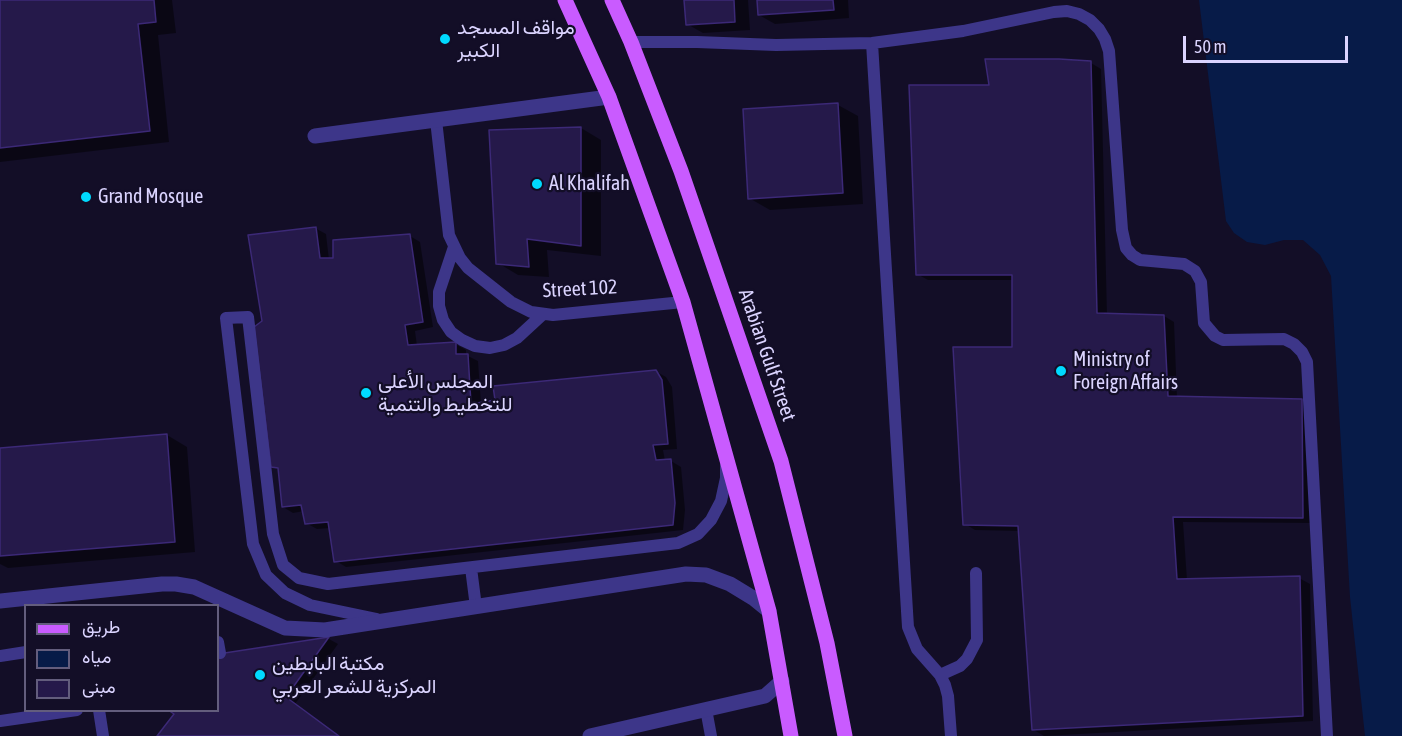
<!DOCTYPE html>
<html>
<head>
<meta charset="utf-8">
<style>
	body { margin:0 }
	#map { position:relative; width:1402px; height:736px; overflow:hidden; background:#130e27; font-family:"Asap Condensed",Vazirmatn,sans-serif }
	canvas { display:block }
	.legend { position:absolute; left:24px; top:604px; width:195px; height:108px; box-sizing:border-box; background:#130e27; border:2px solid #635d7d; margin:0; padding:8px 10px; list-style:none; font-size:18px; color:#dbd4ff }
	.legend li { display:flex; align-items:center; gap:12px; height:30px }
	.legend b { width:30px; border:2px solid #635d7d }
	.scale { position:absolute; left:1183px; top:36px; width:165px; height:27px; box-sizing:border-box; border:3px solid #dbd4ff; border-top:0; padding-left:8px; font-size:18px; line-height:21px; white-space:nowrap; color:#dbd4ff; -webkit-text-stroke:4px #130e27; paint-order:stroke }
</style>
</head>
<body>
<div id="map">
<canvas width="1402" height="736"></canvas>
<ul class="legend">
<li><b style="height:8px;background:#c95bff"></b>طريق</li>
<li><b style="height:16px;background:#071b48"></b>مياه</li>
<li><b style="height:16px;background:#25194a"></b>مبنى</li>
</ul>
<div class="scale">50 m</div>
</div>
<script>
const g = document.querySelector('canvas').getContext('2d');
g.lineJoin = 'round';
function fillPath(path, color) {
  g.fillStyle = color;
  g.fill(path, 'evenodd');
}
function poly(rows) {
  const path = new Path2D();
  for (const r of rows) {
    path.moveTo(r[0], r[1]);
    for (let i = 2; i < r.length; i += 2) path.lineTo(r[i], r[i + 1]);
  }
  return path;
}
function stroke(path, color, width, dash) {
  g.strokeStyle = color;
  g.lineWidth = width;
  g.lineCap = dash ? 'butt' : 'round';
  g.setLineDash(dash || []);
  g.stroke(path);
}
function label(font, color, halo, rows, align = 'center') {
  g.font = font + ' "Asap Condensed",Vazirmatn,sans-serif';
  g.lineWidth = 4.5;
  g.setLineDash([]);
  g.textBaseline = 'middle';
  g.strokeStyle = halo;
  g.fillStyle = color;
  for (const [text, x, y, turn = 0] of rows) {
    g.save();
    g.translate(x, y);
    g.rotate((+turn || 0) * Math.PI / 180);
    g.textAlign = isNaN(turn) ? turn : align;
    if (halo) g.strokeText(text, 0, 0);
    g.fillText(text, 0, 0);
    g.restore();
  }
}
const water = poly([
	[1199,0,1402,0,1402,736,1365,736,1350,597,1331,276,1320,255,1303,240,1284,240,1265,245,1247,242,1234,233,1226,221]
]);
const shadow = poly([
	[0,0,172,0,176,33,158,35,169,142,0,162],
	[686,0,748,0,750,30,703,33,687,24],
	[758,0,848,0,849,18,775,24,759,15],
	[1091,63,1101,69,1107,315,1164,316,1174,322,1177,398,1302,400,1312,406,1313,523,1183,522,1187,580,1299,578,1310,584,1313,721,1044,736,1034,730,1020,531,975,530,965,524,1013,348,1013,280,928,280,917,274,991,86],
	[838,105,858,116,863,204,770,210,749,198],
	[581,128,601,140,601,256,547,250,549,277,518,275,498,263],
	[315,228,326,234,329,260,410,236,420,242,433,327,415,331,417,346,455,344,466,350,466,355,478,361,481,404,655,371,666,377,672,387,677,449,663,450,665,461,671,461,681,467,685,510,683,530,346,567,336,561,330,528,317,529,306,523,304,511,293,513,283,507,280,470,273,466,264,322],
	[167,435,187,447,195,552,8,568,0,564,0,449],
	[329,639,338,644,295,704,339,736,159,736,218,710,218,656]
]);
const building = poly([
	[0,0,154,0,156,22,138,24,150,131,0,148,0,0],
	[684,0,734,0,735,22,686,25,684,0],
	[757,0,833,0,834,10,758,15,757,0],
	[985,59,1059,59,1091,61,1097,313,1164,315,1168,396,1302,399,1303,518,1173,517,1177,579,1300,576,1303,716,1032,730,1018,526,963,525,953,347,1012,347,1012,275,916,275,909,85,989,85,985,59],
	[838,103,843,193,748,199,743,109,838,103],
	[581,127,581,246,527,239,529,267,496,264,489,130,581,127],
	[316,227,320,258,333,258,333,240,410,234,423,322,405,325,408,345,456,342,456,354,468,354,471,404,495,400,493,386,656,370,662,380,668,444,653,445,656,460,671,459,675,503,673,525,334,562,328,522,305,524,301,505,282,507,278,468,271,467,254,327,262,321,248,235,316,227],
	[167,434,175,542,0,556,0,448,167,434],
	[329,637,286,697,339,736,157,736,174,714,168,710,218,710,218,654,329,637]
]);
const lane = poly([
	[631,42,697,42,776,45,872,43,963,31,1054,12,1067,11,1079,14,1090,20,1099,29,1105,39,1109,51,1122,230,1126,248,1132,255,1140,260,1184,264,1195,271,1201,282,1204,323,1215,336,1223,340,1284,339,1294,344,1302,352,1307,362,1327,736],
	[872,43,908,627,917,649,940,675,945,685,948,696,951,736],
	[436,120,449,235,460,258,468,268,511,302,531,312,553,315,683,302],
	[454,247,439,292,439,306,443,320,451,332,462,340,475,346,490,348,504,345,517,338,542,315],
	[471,568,476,607],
	[377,619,310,605,285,593,266,575,253,544,226,318,248,317,273,534,283,565,299,578,328,584,678,543,698,534,711,520,721,501,726,478,726,466],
	[218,642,220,653],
	[0,656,26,652],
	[940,675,960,666,967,659,977,640,976,573],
	[706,709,711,736],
	[99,710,103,736],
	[0,721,77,710]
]);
const street = poly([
	[315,136,609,97],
	[0,601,162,584,176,584,194,587,285,628,325,630,686,574,706,575,730,584,753,598,769,611],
	[590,736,765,696,782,681]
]);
const primary = poly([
	[565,0,609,97,683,302,769,611,791,736],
	[612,0,631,42,681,171,781,461,827,643,845,736]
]);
const markers = [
	[445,39,6,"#00daff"],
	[537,184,6,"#00daff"],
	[86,197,6,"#00daff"],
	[1061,371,6,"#00daff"],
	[366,393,6,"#00daff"],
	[260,675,6,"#00daff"]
];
const poiNames = [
	["مواقف المسجد",457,28],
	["الكبير",457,51],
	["Al Khalifah",549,184],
	["Grand Mosque",98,197],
	["Ministry of",1073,360],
	["Foreign Affairs",1073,383],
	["المجلس الأعلى",378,382],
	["للتخطيط والتنمية",378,405],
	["مكتبة البابطين",272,664],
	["المركزية للشعر العربي",272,687]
];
const streetNames = [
	["Street 102",580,289,-3],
	["Arabian Gulf Street",767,355,71]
];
fillPath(water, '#071b48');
fillPath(shadow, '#0007');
fillPath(building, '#25194a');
stroke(building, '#3c2977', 1.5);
stroke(lane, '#3d3689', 12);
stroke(street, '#3d3689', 15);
stroke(primary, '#c95bff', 15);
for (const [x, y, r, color] of markers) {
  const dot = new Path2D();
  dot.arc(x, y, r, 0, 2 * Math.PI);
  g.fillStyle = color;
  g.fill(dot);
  stroke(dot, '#130e27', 2);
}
label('20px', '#dbd4ff', '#130e27', poiNames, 'left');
label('20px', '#dbd4ff', '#130e27', streetNames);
</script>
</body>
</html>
